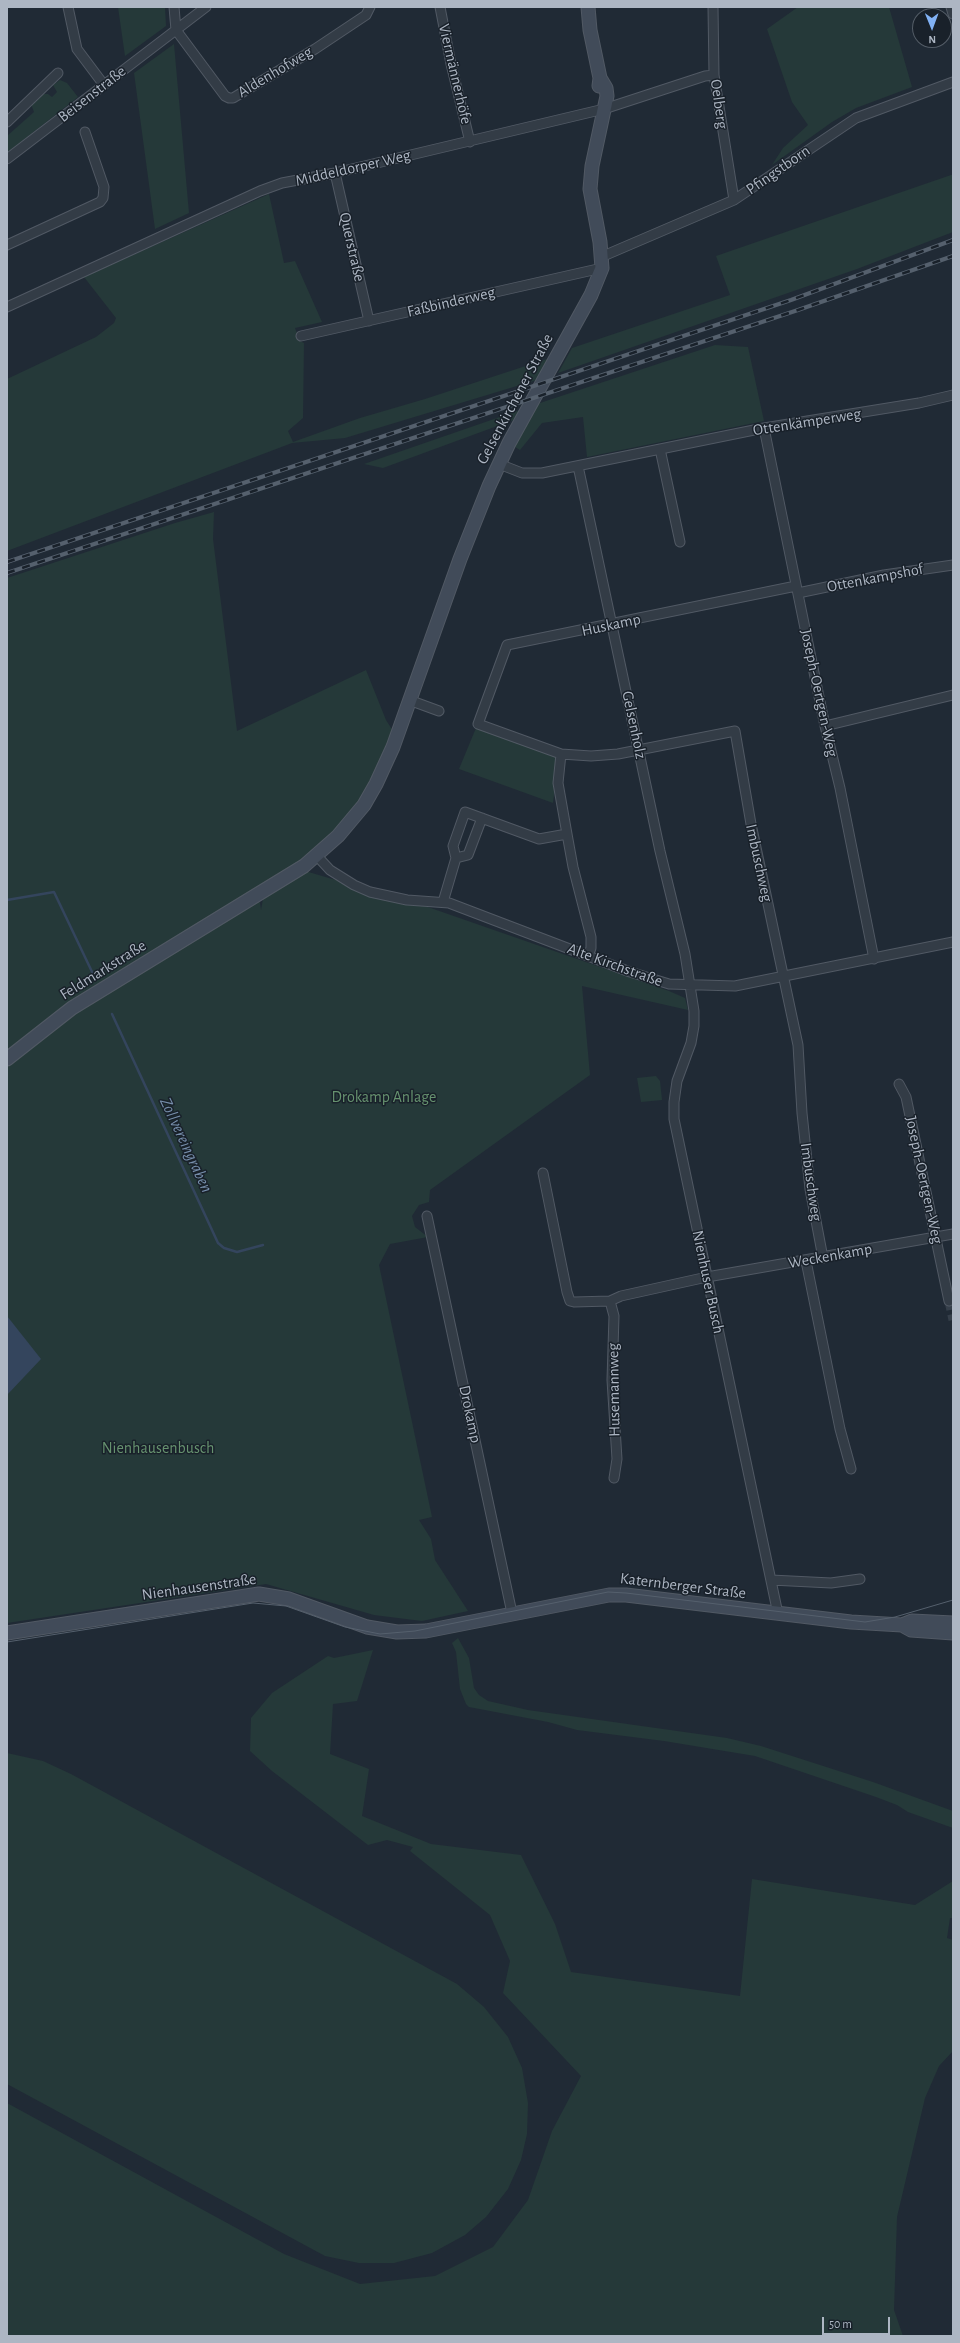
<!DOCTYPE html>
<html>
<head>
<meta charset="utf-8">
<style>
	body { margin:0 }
	#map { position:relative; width:960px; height:2343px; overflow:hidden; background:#202a35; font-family:"Alegreya Sans",sans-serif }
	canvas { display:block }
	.frame { position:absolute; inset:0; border:8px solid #adb6c3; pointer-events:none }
	.north { position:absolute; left:912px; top:8px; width:40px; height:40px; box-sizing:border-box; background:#19212a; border:1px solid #545d67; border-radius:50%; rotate:179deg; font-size:11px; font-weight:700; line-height:16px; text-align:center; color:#adb6c3 }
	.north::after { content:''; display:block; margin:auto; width:14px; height:18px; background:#81b1f4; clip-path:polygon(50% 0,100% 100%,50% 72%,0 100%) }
	.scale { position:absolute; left:822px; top:2317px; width:68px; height:18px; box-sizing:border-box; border:2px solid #adb6c3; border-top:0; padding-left:5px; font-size:12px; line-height:14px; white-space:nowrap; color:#adb6c3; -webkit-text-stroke:3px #19212a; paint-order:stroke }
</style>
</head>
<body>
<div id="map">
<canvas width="960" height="2343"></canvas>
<div class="frame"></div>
<div class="north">N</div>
<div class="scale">50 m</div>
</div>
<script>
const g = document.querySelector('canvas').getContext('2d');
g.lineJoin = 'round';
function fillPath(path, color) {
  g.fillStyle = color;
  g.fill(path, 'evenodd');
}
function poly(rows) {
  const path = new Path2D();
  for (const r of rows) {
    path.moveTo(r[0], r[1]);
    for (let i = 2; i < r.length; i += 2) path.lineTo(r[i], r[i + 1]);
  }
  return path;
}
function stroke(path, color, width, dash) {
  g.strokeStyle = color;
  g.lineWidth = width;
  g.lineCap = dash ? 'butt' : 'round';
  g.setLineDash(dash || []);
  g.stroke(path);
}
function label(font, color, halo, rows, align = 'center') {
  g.font = font + ' "Alegreya Sans",sans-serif';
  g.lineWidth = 3;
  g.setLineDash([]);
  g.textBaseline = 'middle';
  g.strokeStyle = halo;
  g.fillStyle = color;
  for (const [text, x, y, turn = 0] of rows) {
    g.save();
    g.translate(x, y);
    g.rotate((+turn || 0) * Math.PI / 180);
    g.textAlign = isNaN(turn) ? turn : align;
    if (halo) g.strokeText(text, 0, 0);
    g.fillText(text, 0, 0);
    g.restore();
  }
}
const green = poly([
	[118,7,165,7,166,26,125,56],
	[798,7,889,7,912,87,856,108,832,122,772,165,783,148,808,125,792,102,767,29],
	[174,44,189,213,155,229,134,73],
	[60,80,67,83,78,97,7,153,7,136,34,112,31,104,40,94,48,94,52,97,57,92,53,85],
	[951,175,953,175,953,232,857,269,558,373,572,348,730,295,716,256],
	[269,194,284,263,295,261,322,322,295,328,300,341,304,343,303,418,288,431,293,442,360,418,425,399,553,357,540,379,345,438,292,443,7,551,7,379,96,337,114,323,116,318,84,277],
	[715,345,748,347,764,421,587,457,583,417,542,423,520,450,510,444,534,405],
	[523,409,519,418,383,468,364,464],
	[214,512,213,539,237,731,366,670,386,720,393,731,364,803,313,853,7,1058,7,578,175,523],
	[476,728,559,756,553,803,459,769],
	[305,871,425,906,669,991,685,998,688,1010,582,986,590,1075,430,1190,429,1202,419,1205,412,1216,415,1227,428,1237,390,1244,379,1265,432,1517,419,1520,431,1539,435,1560,468,1611,422,1621,374,1615,266,1584,7,1623,7,1060,37,1035,259,896,261,910,263,899],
	[656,1076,660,1081,662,1100,641,1102,637,1078],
	[458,1638,469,1658,474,1688,479,1695,488,1701,528,1710,727,1738,761,1746,873,1782,953,1811,953,1828,908,1812,897,1805,876,1797,755,1756,664,1741,577,1730,548,1722,469,1707,466,1704,460,1689,456,1652,452,1643],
	[373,1650,357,1701,333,1704,330,1754,369,1769,362,1816,431,1844,521,1855,555,1924,571,1972,740,1996,752,1879,915,1905,953,1881,953,1918,950,1918,947,1938,953,1940,953,2051,939,2066,925,2098,897,2217,894,2310,903,2336,7,2336,7,2103,284,2254,360,2284,435,2276,493,2247,528,2200,552,2131,581,2076,503,1993,510,1961,490,1915,410,1851,413,1847,387,1840,368,1845,272,1771,250,1751,251,1718,272,1693,328,1656,334,1658],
	[7,1753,43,1761,71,1774,457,1984,484,2007,508,2037,522,2068,528,2103,527,2134,521,2160,508,2189,486,2217,465,2235,432,2253,394,2263,359,2263,325,2256,7,2084]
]);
const water = poly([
	[7,1316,41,1359,7,1395]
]);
const stream = poly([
	[7,900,54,892,94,976],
	[112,1014,218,1243,224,1248,237,1252,263,1245]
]);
const streetTunnel = poly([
	[949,1301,953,1320]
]);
const street = poly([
	[68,7,77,49,104,85],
	[174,7,176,30,225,96,229,98,233,98,315,49,366,15,370,7],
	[440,7,451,64,470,142],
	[713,7,714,75,734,200],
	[951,7,953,14],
	[7,122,58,73],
	[7,159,206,7],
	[335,173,369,321],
	[7,245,100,202,103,198,104,187,85,132],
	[601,257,734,200,856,118,953,82],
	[7,307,260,191,282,183,335,173,604,109,705,76,714,75],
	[301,336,602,268],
	[764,428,825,726,840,788,874,959],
	[660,449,680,542],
	[499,464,522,473,542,473,764,428,919,403,953,395],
	[578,466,660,851,685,954,694,1011,694,1026,691,1043,677,1081,674,1102,674,1119,778,1614],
	[796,586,507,645,478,724,561,754,591,756,618,754,735,731,751,824,798,1045,802,1113,810,1189,823,1258],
	[798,593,884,575,953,565],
	[409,700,439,711],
	[825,726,953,695],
	[561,754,558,783,567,834],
	[317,856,330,870,354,885,370,892,407,900,449,903,630,972,669,984,735,986,953,942],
	[456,858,468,855,482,818],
	[443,902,456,858,453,846,465,812,539,839,567,834,573,867,591,937,591,948,588,956],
	[899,1084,906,1097,949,1301],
	[543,1173,567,1292,570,1301,574,1302,610,1301,621,1296,707,1277,953,1234],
	[427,1216,512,1613],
	[806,1261,840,1429,851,1469],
	[610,1301,614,1316,612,1380,617,1459,614,1478],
	[771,1580,831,1583,860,1579]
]);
const secondary = poly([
	[588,7,590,30,600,78,599,86],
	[7,1059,72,1008,304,866,338,836,364,805,376,784,393,747,460,559,489,486,509,443,591,295,602,268,600,242,590,189,592,166,607,96,606,88,600,78],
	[902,1625,911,1630,953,1633],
	[7,1633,259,1594,289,1599,367,1627,397,1632,426,1631,609,1595,626,1595,851,1622,902,1625,912,1621,953,1623]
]);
const tram = poly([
	[7,1642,253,1603,286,1606,345,1627,380,1634,415,1631,608,1592,626,1593,865,1622,895,1617,953,1600]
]);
const rail = poly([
	[7,562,791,300,953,240],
	[7,573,798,310,953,256]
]);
const streetNames = [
	["Aldenhofweg",275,72,-31],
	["Viermännerhöfe",455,74,77],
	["Beisenstraße",92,94,-38],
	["Oelberg",719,104,82],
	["Middeldorper Weg",353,168,-13],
	["Pfingstborn",778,170,-35],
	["Querstraße",352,247,77],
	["Faßbinderweg",451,302,-13],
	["Gelsenkirchener Straße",515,399,-62],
	["Ottenkämperweg",807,422,-9],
	["Ottenkampshof",875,578,-11],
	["Huskamp",611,625,-12],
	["Joseph-Oertgen-Weg",819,693,78],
	["Gelsenholz",634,725,78],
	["Imbuschweg",759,863,78],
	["Alte Kirchstraße",615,965,20],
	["Feldmarkstraße",103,970,-32],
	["Joseph-Oertgen-Weg",924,1180,78],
	["Imbuschweg",811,1182,82],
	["Weckenkamp",830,1256,-10],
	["Nienhuser Busch",708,1282,78],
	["Husemannweg",614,1390,-91],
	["Drokamp",470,1414,78],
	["Katernberger Straße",683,1586,7],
	["Nienhausenstraße",199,1587,-8]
];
const parkNames = [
	["Drokamp Anlage",384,1097],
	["Nienhausenbusch",158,1448]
];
const waterNames = [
	["Zollvereingraben",186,1145,65]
];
fillPath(green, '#253939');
fillPath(water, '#34455d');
stroke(stream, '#34455d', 2.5);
stroke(streetTunnel, '#353f4a', 9, [9, 4.5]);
stroke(street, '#515964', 11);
stroke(secondary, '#515964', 15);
stroke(street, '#333c46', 9);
stroke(secondary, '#414b59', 13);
stroke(tram, '#55606d', 1);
stroke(rail, '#55606d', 4);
stroke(rail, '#19212a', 2.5, [8]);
label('16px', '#adb6c3', '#19212a', streetNames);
label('16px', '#66926f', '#19212a', parkNames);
label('italic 17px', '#768eab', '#19212a', waterNames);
</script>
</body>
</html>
